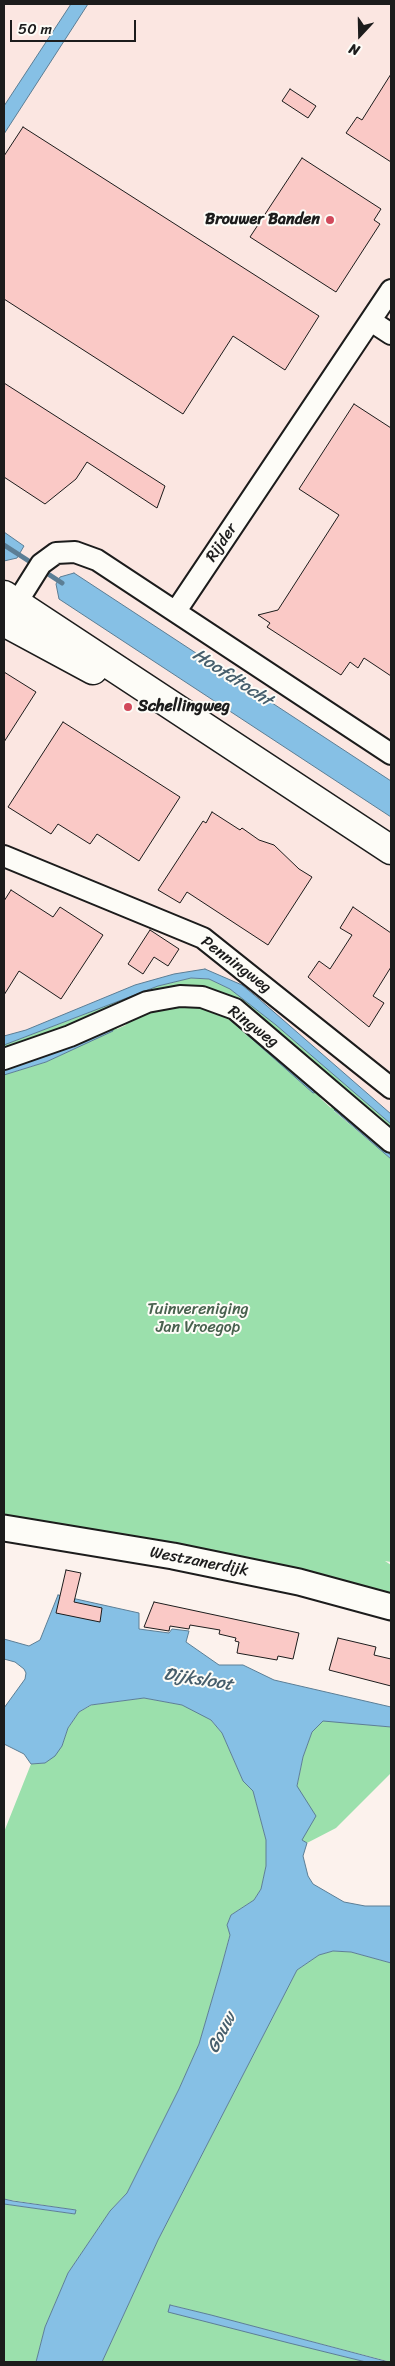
<!DOCTYPE html>
<html>
<head>
<meta charset="utf-8">
<style>
	body { margin:0 }
	#map { position:relative; width:395px; height:2366px; overflow:hidden; background:#fcf2ed; font-family:Sriracha,sans-serif }
	canvas { display:block }
	.frame { position:absolute; inset:0; border:5px solid #1c1c1c; pointer-events:none }
	.north { position:absolute; left:335px; top:10px; width:50px; height:50px; -webkit-text-stroke:4px #fdfcf7; paint-order:stroke; rotate:201deg; font-size:14px; font-weight:700; line-height:20px; text-align:center; color:#1c1c1c }
	.north::after { content:''; display:block; margin:auto; width:18px; height:22px; background:#1c1c1c; clip-path:polygon(50% 0,100% 100%,50% 72%,0 100%) }
	.scale { position:absolute; left:10px; top:20px; width:126px; height:22px; box-sizing:border-box; border:2px solid #1c1c1c; border-top:0; padding-left:6px; font-size:15px; line-height:18px; white-space:nowrap; color:#1c1c1c; -webkit-text-stroke:4px #fdfcf7; paint-order:stroke }
</style>
</head>
<body>
<div id="map">
<canvas width="395" height="2366"></canvas>
<div class="frame"></div>
<div class="north">N</div>
<div class="scale">50 m</div>
</div>
<script>
const g = document.querySelector('canvas').getContext('2d');
g.lineJoin = 'round';
function fillPath(path, color) {
  g.fillStyle = color;
  g.fill(path, 'evenodd');
}
function poly(rows) {
  const path = new Path2D();
  for (const r of rows) {
    path.moveTo(r[0], r[1]);
    for (let i = 2; i < r.length; i += 2) path.lineTo(r[i], r[i + 1]);
  }
  return path;
}
function stroke(path, color, width, dash) {
  g.strokeStyle = color;
  g.lineWidth = width;
  g.lineCap = dash ? 'butt' : 'round';
  g.setLineDash(dash || []);
  g.stroke(path);
}
function label(font, color, halo, rows, align = 'center') {
  g.font = font + ' Sriracha,sans-serif';
  g.lineWidth = 4;
  g.setLineDash([]);
  g.textBaseline = 'middle';
  g.strokeStyle = halo;
  g.fillStyle = color;
  for (const [text, x, y, turn = 0] of rows) {
    g.save();
    g.translate(x, y);
    g.rotate((+turn || 0) * Math.PI / 180);
    g.textAlign = isNaN(turn) ? turn : align;
    if (halo) g.strokeText(text, 0, 0);
    g.fillText(text, 0, 0);
    g.restore();
  }
}
const built = poly([
	[4,4,391,4,391,1139,209,989,4,1053]
]);
const green = poly([
	[191,978,209,979,230,989,276,1025,391,1124,391,1138,206,993,4,1055,4,1045,158,986],
	[179,1000,207,1003,234,1016,325,1092,320,1098,331,1108,337,1101,391,1150,391,1156,337,1107,334,1108,334,1111,391,1159,391,1562,385,1561,391,1565,391,1601,286,1568,214,1553,4,1519,4,1075,46,1062,112,1031,112,1027,55,1052,4,1070,4,1065,114,1022,117,1029,126,1025,123,1018,160,1004],
	[195,1002,211,1006,233,1017,318,1092,313,1093,226,1016,212,1008,199,1004,168,1007,129,1020,131,1018,153,1008,168,1004],
	[144,1698,182,1705,198,1712,211,1720,222,1733,243,1781,253,1791,266,1840,266,1866,261,1889,254,1900,231,1915,227,1925,230,1934,220,1972,199,2044,179,2089,127,2193,110,2211,68,2273,45,2327,36,2362,4,2362,4,2204,74,2214,76,2210,4,2199,4,1832,31,1764,45,1763,62,1746,68,1728,79,1712,92,1705],
	[323,1720,391,1727,391,1773,336,1828,307,1843,302,1840,297,1787,303,1757,312,1732],
	[333,1951,351,1952,391,1963,391,2362,171,2305,169,2312,366,2362,102,2362,158,2240,297,1970,319,1955]
]);
const water = poly([
	[71,4,88,4,4,134,4,106,71,4],
	[4,532,24,546,17,558,4,561,4,532],
	[74,573,391,781,391,817,59,599,56,584,60,577,74,573],
	[205,969,242,985,259,999,391,1114,391,1124,276,1025,230,989,209,979,191,978,158,986,4,1045,4,1036,26,1030,135,985,174,974,205,969],
	[186,1002,221,1010,318,1092,313,1093,226,1016,212,1008,189,1004,158,1010,129,1020,153,1008,186,1002],
	[112,1027,113,1031,46,1062,4,1075,4,1070,55,1052,112,1027],
	[337,1107,386,1150,391,1156,391,1159,334,1110,337,1107],
	[58,1595,139,1613,139,1629,169,1633,172,1629,189,1631,186,1642,219,1665,243,1665,274,1680,391,1707,391,1727,323,1721,312,1732,303,1757,297,1786,316,1816,302,1840,307,1843,303,1856,308,1876,313,1884,344,1902,365,1906,391,1906,391,1963,351,1952,333,1951,319,1955,297,1970,158,2240,102,2362,36,2362,45,2327,68,2273,110,2211,127,2193,179,2089,199,2044,220,1972,230,1935,227,1925,231,1915,254,1900,261,1889,266,1866,266,1840,253,1791,243,1781,222,1733,211,1720,182,1705,144,1698,91,1705,79,1712,68,1728,62,1746,55,1756,45,1763,31,1764,24,1754,4,1744,4,1708,25,1679,26,1673,24,1669,15,1662,4,1659,4,1639,29,1646,40,1640,58,1595],
	[4,2199,13,2201,76,2210,75,2214,4,2204,4,2199],
	[170,2305,211,2315,389,2362,366,2362,289,2343,168,2312,170,2305]
]);
const stream = poly([
	[4,545,35,565],
	[42,570,62,583]
]);
const building = poly([
	[391,74,391,162,346,133,357,117,362,120,391,74],
	[290,89,316,106,308,118,282,101,290,89],
	[23,127,319,316,285,370,233,336,183,414,4,299,4,156,23,127],
	[302,158,381,209,374,220,380,224,336,292,250,237,302,158],
	[4,383,165,486,157,508,87,462,76,479,45,504,4,477,4,383],
	[354,404,391,428,391,676,364,658,358,668,350,662,341,675,267,627,270,623,258,615,278,610,339,515,299,489,354,404],
	[4,672,36,692,4,742,4,672],
	[63,722,180,797,139,861,97,834,90,844,58,824,51,834,8,807,63,722],
	[212,812,240,830,242,828,259,840,274,845,299,869,312,877,268,945,187,892,180,903,158,890,203,821,206,823,212,812],
	[11,890,53,917,60,907,103,935,61,999,19,971,4,995,4,901,11,890],
	[353,907,391,933,391,967,373,996,384,1003,369,1027,308,977,319,961,330,969,352,935,340,928,353,907],
	[150,930,179,949,168,966,154,957,143,974,128,964,150,930],
	[66,1570,81,1573,74,1602,102,1608,100,1622,56,1613,66,1570],
	[154,1602,299,1633,293,1659,278,1656,277,1660,237,1653,239,1642,235,1641,236,1638,219,1634,220,1630,190,1625,189,1629,170,1626,169,1631,144,1627,154,1602],
	[338,1638,376,1647,374,1655,391,1659,391,1686,329,1670,338,1638]
]);
const minor = poly([
	[371,321,391,334],
	[176,611,391,290],
	[9,615,41,564,56,553,75,552,97,560,391,754],
	[4,856,203,938,391,1088],
	[4,1059,70,1036,147,1002,180,996,202,997,235,1009,391,1142]
]);
const tertiary = poly([
	[4,1528,173,1556,299,1582,391,1607]
]);
const secondary = poly([
	[4,595,391,850],
	[4,622,93,670]
]);
const markers = [
	[330,220,5,"#d1495b"],
	[128,707,5,"#d1495b"]
];
const poiNames = [
	["Brouwer Banden",320,220],
	["Schellingweg",138,707,"left"]
];
const streetNames = [
	["Rijder",222,543,-56],
	["Penningweg",236,965,37],
	["Ringweg",253,1027,37],
	["Westzanerdijk",199,1562,11]
];
const parkNames = [
	["Tuinvereniging",198,1310],
	["Jan Vroegop",198,1328]
];
const waterNames = [
	["Hoofdtocht",232,678,33],
	["Dijksloot",198,1680,9],
	["Gouw",222,2033,-63]
];
fillPath(built, '#fbe6e1');
fillPath(green, '#9be0ac');
fillPath(water, '#86c0e5');
stroke(water, '#5c7e95', 1);
stroke(stream, '#5c7e95', 5);
fillPath(building, '#fac9c6');
stroke(building, '#1c1c1c', 1);
stroke(minor, '#1c1c1c', 24);
stroke(tertiary, '#1c1c1c', 29);
stroke(secondary, '#1c1c1c', 31);
stroke(minor, '#fdfcf7', 20);
stroke(tertiary, '#fdfcf7', 25);
stroke(secondary, '#fdfcf7', 28);
for (const [x, y, r, color] of markers) {
  const dot = new Path2D();
  dot.arc(x, y, r, 0, 2 * Math.PI);
  g.fillStyle = color;
  g.fill(dot);
  stroke(dot, '#fdfcf7', 2);
}
label('bold 16px', '#1c1c1c', '#fdfcf7', poiNames, 'right');
label('16px', '#1c1c1c', '#fdfcf7', streetNames);
label('16px', '#48614e', '#fdfcf7', parkNames);
label('italic 18px', '#465e6c', '#fdfcf7', waterNames);
</script>
</body>
</html>
